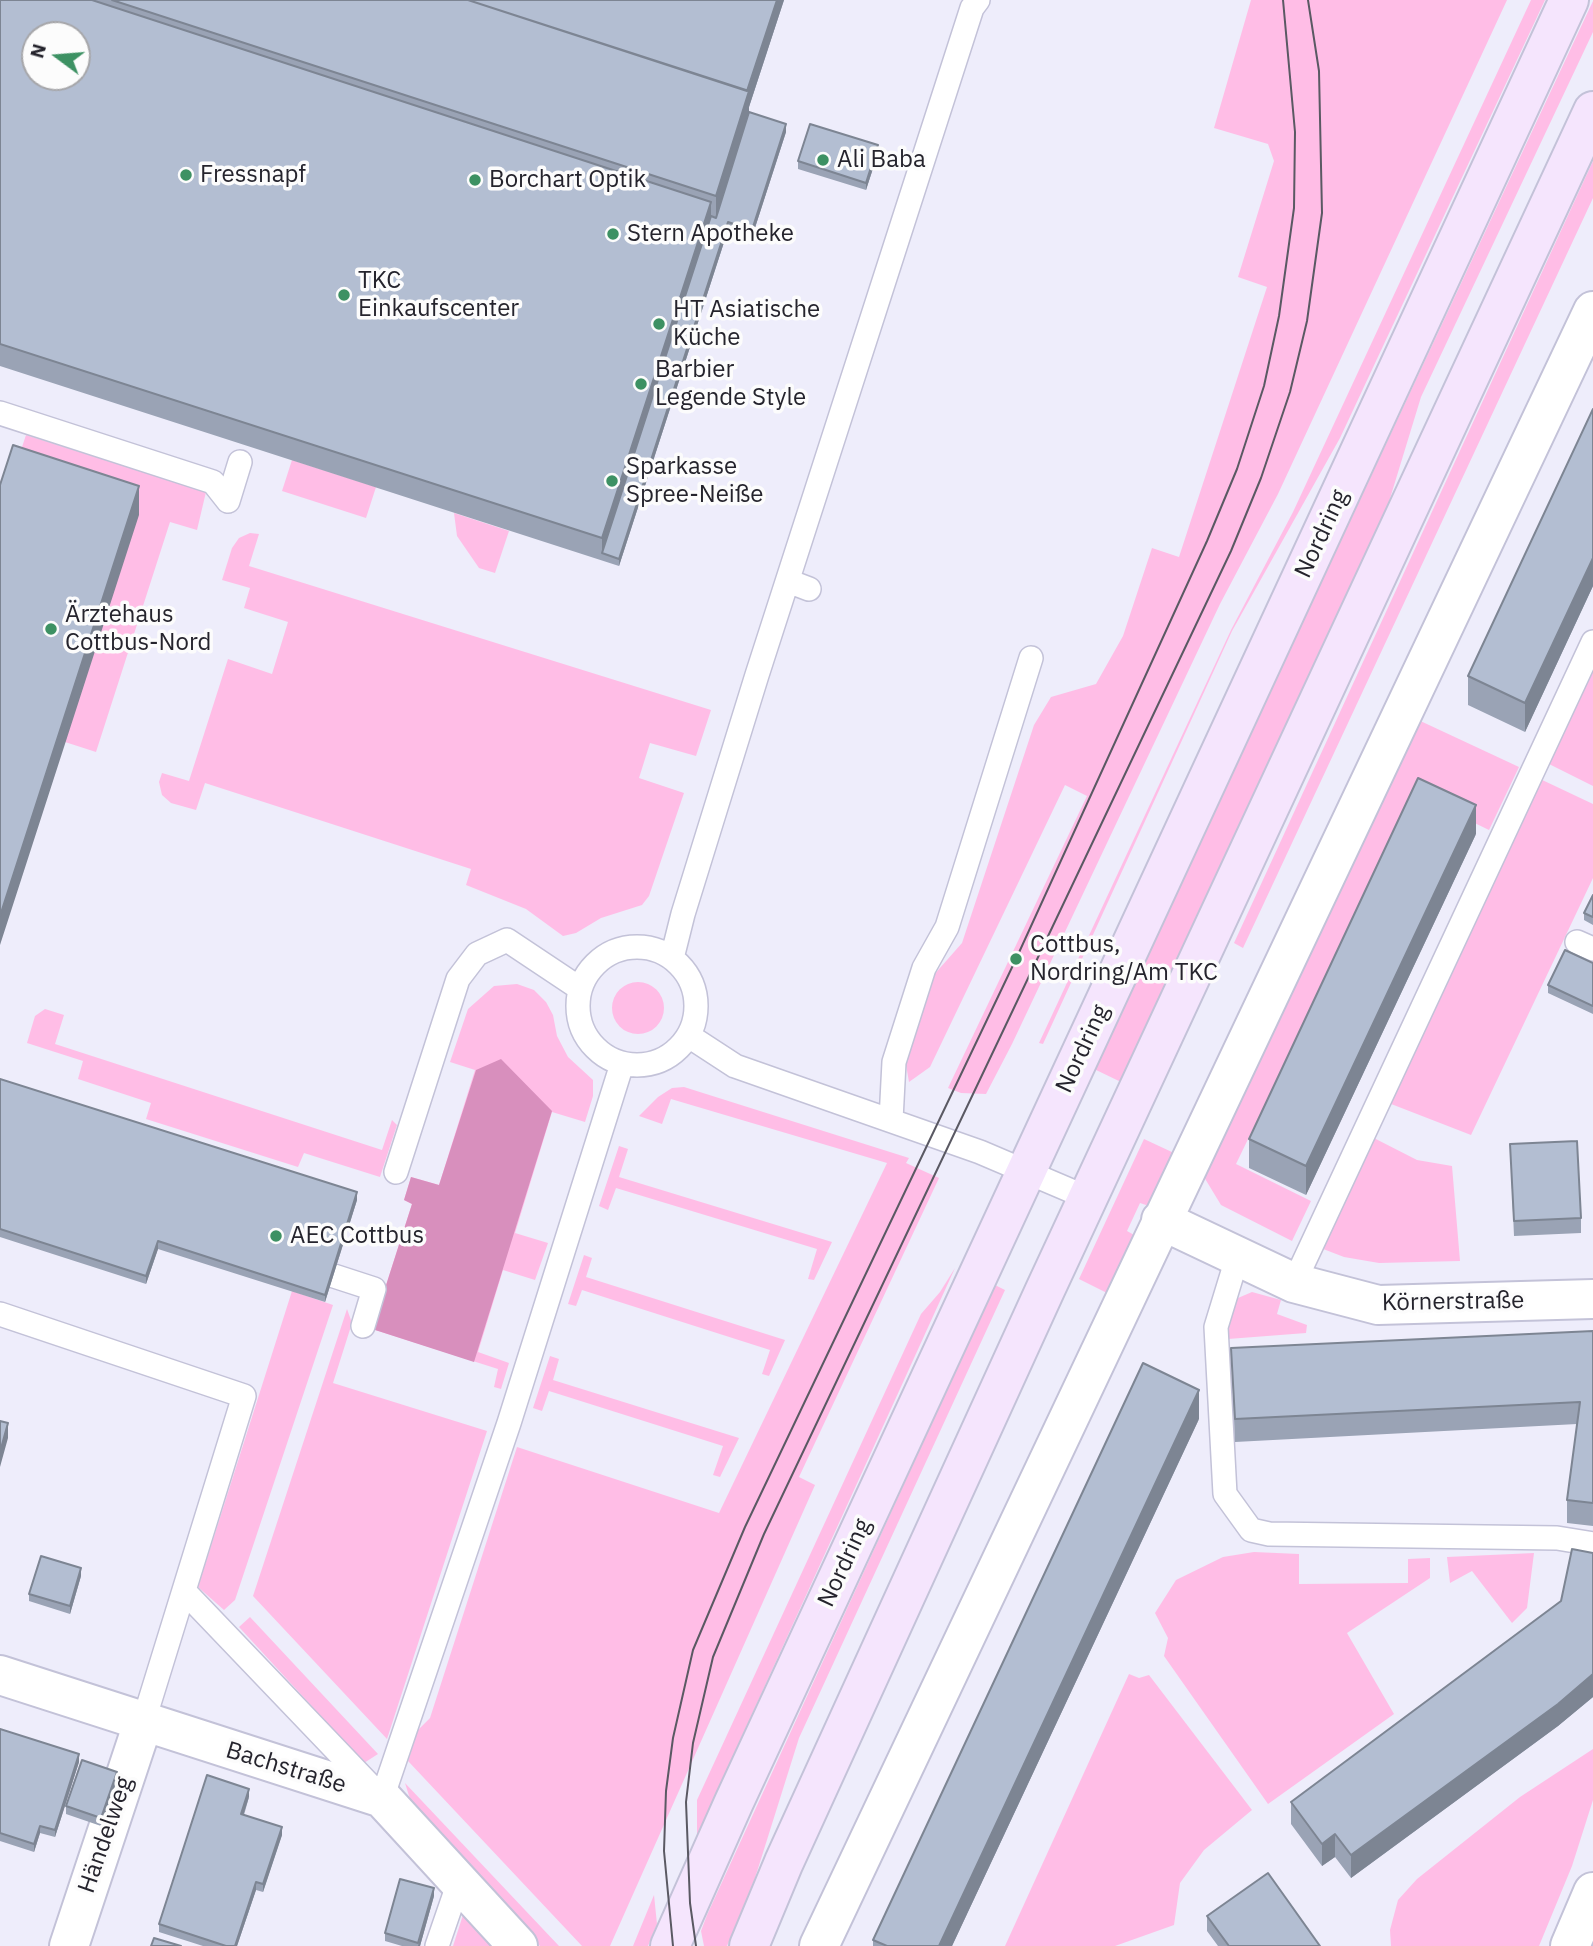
<!DOCTYPE html>
<html>
<head>
<meta charset="utf-8">
<style>
	body { margin:0 }
	#map { position:relative; width:1593px; height:1946px; overflow:hidden; background:#eeedfb; font-family:"IBM Plex Sans",sans-serif }
	canvas { display:block }
	.north { position:absolute; left:21px; top:21px; width:70px; height:70px; box-sizing:border-box; background:#fcfcfc; border:2px solid #a6a6a9; border-radius:50%; rotate:286deg; font-size:19px; font-weight:700; line-height:28px; text-align:center; color:#25242d }
	.north::after { content:''; display:block; margin:auto; width:24px; height:32px; background:#3d9163; clip-path:polygon(50% 0,100% 100%,50% 72%,0 100%) }
</style>
</head>
<body>
<div id="map">
<canvas width="1593" height="1946"></canvas>
<div class="north">N</div>
</div>
<script>
const g = document.querySelector('canvas').getContext('2d');
g.lineJoin = 'round';
function fillPath(path, color) {
  g.fillStyle = color;
  g.fill(path, 'evenodd');
}
function poly(rows) {
  const path = new Path2D();
  for (const r of rows) {
    if (r.length === 3) {
      path.moveTo(r[0] + r[2], r[1]);
      path.arc(r[0], r[1], r[2], 0, 2 * Math.PI);
      continue;
    }
    path.moveTo(r[0], r[1]);
    for (let i = 2; i < r.length; i += 2) path.lineTo(r[i], r[i + 1]);
  }
  return path;
}
function stroke(path, color, width, dash) {
  g.strokeStyle = color;
  g.lineWidth = width;
  g.lineCap = dash ? 'butt' : 'round';
  g.setLineDash(dash || []);
  g.stroke(path);
}
function label(font, color, halo, rows, align = 'center') {
  g.font = font + ' "IBM Plex Sans",sans-serif';
  g.lineWidth = 7;
  g.setLineDash([]);
  g.textBaseline = 'middle';
  g.strokeStyle = halo;
  g.fillStyle = color;
  for (const [text, x, y, turn = 0] of rows) {
    g.save();
    g.translate(x, y);
    g.rotate((+turn || 0) * Math.PI / 180);
    g.textAlign = isNaN(turn) ? turn : align;
    if (halo) g.strokeText(text, 0, 0);
    g.fillText(text, 0, 0);
    g.restore();
  }
}
const green = poly([
	[1251,0,1507,0,1278,494,1220,604,1012,1044,986,1094,961,1093,948,1088,1087,796,1065,785,930,1067,909,1082,906,1065,932,977,962,943,1034,725,1051,697,1096,684,1123,636,1152,548,1179,557,1267,287,1238,277,1274,161,1268,144,1214,128],
	[1531,0,1545,0,1340,438,1232,631,1043,1044,1039,1043,1231,630,1293,512],
	[1593,1,1593,32,1421,397,1388,505,1363,563,1121,1082,1094,1069],
	[1593,161,1593,198,1243,948,1234,943],
	[26,435,206,492,197,530,170,522,96,752,65,742,13,474],
	[292,460,376,487,366,518,282,491],
	[454,513,509,531,495,573,479,568,457,536],
	[250,533,259,534,249,566,711,710,696,756,650,743,639,778,684,793,649,896,642,905,601,918,576,933,563,936,526,909,466,885,471,869,205,783,196,810,171,803,162,795,159,782,162,773,189,781,228,659,272,674,288,622,244,608,250,588,222,580,232,548,239,538],
	[1593,664,1593,786,1545,762],
	[1414,718,1519,767,1489,830,1415,794,1236,1164,1311,1201,1292,1241,1221,1205,1204,1177],
	[1538,778,1593,804,1593,878,1471,1135,1386,1102],
	[638,1008,26],
	[517,984,534,990,546,1002,553,1015,557,1036,568,1057,593,1080,593,1096,585,1122,552,1112,515,1233,548,1243,535,1280,503,1270,478,1352,509,1363,501,1389,494,1387,498,1369,372,1329,412,1204,404,1200,411,1177,439,1185,475,1070,450,1062,468,1009,494,986],
	[45,1009,64,1015,55,1044,382,1150,392,1120,397,1125,380,1177,304,1153,298,1167,146,1119,151,1103,78,1079,83,1061,27,1043,35,1016],
	[684,1087,909,1158,906,1163,939,1178,799,1477,815,1485,610,1946,582,1946,408,1761,418,1730,430,1718,517,1447,719,1513,887,1163,671,1099,662,1124,639,1116,658,1097,672,1088],
	[1368,1135,1417,1160,1452,1166,1460,1261,1379,1263,1344,1257,1318,1247],
	[1144,1139,1174,1153,1149,1206,1140,1203,1127,1231,1136,1236,1109,1294,1079,1279],
	[619,1146,628,1149,619,1177,832,1242,814,1280,808,1279,817,1249,616,1188,608,1210,599,1206],
	[584,1255,592,1258,586,1277,785,1340,769,1376,762,1374,770,1350,582,1290,576,1306,568,1304],
	[955,1268,697,1835,697,1800,921,1314,940,1292],
	[995,1285,1005,1290,799,1738,755,1878,727,1946,704,1946,701,1931,707,1915],
	[292,1291,333,1305,235,1600,224,1610,198,1587],
	[1252,1292,1281,1300,1277,1314,1307,1325,1306,1333,1228,1339,1226,1315,1238,1298],
	[347,1309,352,1323,333,1383,487,1431,387,1739,253,1596],
	[550,1356,559,1359,553,1380,739,1438,720,1477,713,1475,723,1446,549,1391,542,1411,533,1408],
	[1254,1552,1299,1554,1299,1584,1408,1583,1408,1559,1430,1558,1430,1578,1347,1633,1394,1714,1268,1804,1164,1656,1168,1638,1155,1613,1176,1580,1223,1557],
	[1534,1553,1527,1608,1512,1623,1472,1571,1450,1583,1447,1557],
	[250,1617,378,1754,364,1763,239,1627],
	[1129,1674,1139,1678,1149,1675,1252,1810,1204,1850,1180,1883,1174,1925,1115,1946,1005,1946],
	[1593,1749,1593,1800,1572,1866,1539,1946,1391,1946,1390,1930,1398,1900,1417,1879,1520,1797],
	[405,1783,559,1946,540,1946,414,1812],
	[654,1895,657,1924,648,1946,633,1946],
	[463,1915,493,1946,453,1946]
]);
const forest = poly([
	[501,1059,552,1111,474,1362,372,1329,412,1204,404,1200,411,1177,439,1185,476,1070]
]);
const service = poly([
	[0,413,213,482,228,501],
	[228,501,240,462],
	[788,581,809,589],
	[1577,942,1593,949],
	[637,1006,59],
	[672,958,683,914,757,675,972,8,978,0],
	[689,1036,735,1066,980,1152,1088,1198],
	[891,1120,894,1062,924,968,947,927,1031,658],
	[396,1172,458,979,477,954,507,940,579,988],
	[1238,1255,1216,1327,1225,1494,1251,1530,1269,1534,1557,1538,1593,1544],
	[334,1276,374,1289,363,1326],
	[1294,1283,1593,642],
	[0,1314,244,1396,143,1723],
	[184,1591,382,1798,509,1423,622,1064],
	[437,1946,459,1882]
]);
const minor = poly([
	[1161,1220,1294,1283,1378,1305,1593,1299],
	[0,1675,382,1798,518,1946],
	[69,1946,143,1723],
	[819,1946,1593,311],
	[1570,1946,1593,1892]
]);
const secondary = poly([
	[670,1946,734,1802,1569,0],
	[749,1946,784,1862,1045,1290,1593,111]
]);
const tram = poly([
	[673,1946,664,1851,666,1791,673,1738,693,1650,745,1527,1016,959,1207,541,1237,469,1264,386,1279,316,1294,208,1295,132,1283,0],
	[696,1946,690,1903,686,1802,693,1743,713,1657,764,1534,1231,551,1261,478,1290,392,1307,321,1322,213,1319,71,1308,0]
]);
const wall = poly([
	[0,0,784,0,749,107,749,112,786,132,752,237,728,230,619,566,0,366],
	[878,153,866,190,798,169,798,161],
	[1593,409,1593,586,1525,732,1468,705,1468,676],
	[1476,834,1306,1195,1249,1168,1249,1139],
	[1593,895,1593,925,1584,920,1584,913],
	[1593,963,1593,1014,1548,993,1548,985],
	[0,1079,357,1200,325,1302,158,1249,146,1284,0,1237],
	[1510,1144,1581,1218,1581,1233,1514,1236],
	[1593,1331,1593,1526,1567,1523,1567,1500,1577,1424,1235,1442,1231,1348],
	[1199,1419,952,1946,873,1946,873,1940],
	[1593,1553,1593,1697,1558,1726,1351,1878,1335,1857,1322,1866,1291,1824,1291,1802,1561,1601],
	[81,1576,70,1614,29,1601,29,1594],
	[0,1729,79,1762,55,1837,40,1833,34,1852,0,1841],
	[117,1780,101,1826,66,1814,66,1806],
	[249,1797,244,1815,282,1835,263,1892,256,1890,237,1946,203,1946,159,1932,159,1924],
	[434,1896,420,1946,402,1946,385,1941,385,1933],
	[1207,1916,1320,1946,1218,1946,1207,1931]
]);
const shadedWall = poly([
	[777,0,784,0,749,107,749,120,716,225,716,196,746,96],
	[786,124,786,132,752,237,752,230],
	[878,145,878,153,866,190,866,183],
	[711,202,711,224,602,553,602,538],
	[728,222,728,230,619,566,619,559],
	[139,486,139,515,0,945,0,916],
	[1593,558,1593,586,1525,732,1525,703],
	[1476,805,1476,834,1306,1195,1306,1166],
	[357,1192,357,1200,325,1302,325,1295],
	[158,1241,158,1249,146,1284,146,1276],
	[1199,1390,1199,1419,952,1946,939,1946],
	[8,1423,8,1438,0,1467,0,1452],
	[81,1568,81,1576,70,1614,70,1606],
	[1593,1674,1593,1697,1558,1726,1351,1878,1351,1855],
	[79,1754,79,1762,55,1837,55,1830],
	[117,1772,117,1780,101,1826,101,1818],
	[249,1789,249,1797,241,1822,241,1814],
	[40,1826,40,1833,34,1852,34,1844],
	[282,1827,282,1835,263,1892,263,1884],
	[1335,1834,1335,1857,1322,1866,1322,1844],
	[256,1882,256,1890,237,1946,235,1946],
	[434,1888,434,1896,420,1946,418,1946]
]);
const building = poly([
	[0,0,92,0,711,202,602,538,0,344,0,0],
	[35,35,77,35,77,77,35,77,35,35],
	[112,0,468,0,749,91,716,196,112,0],
	[468,0,777,0,747,91,468,0],
	[749,112,786,124,752,230,728,222,619,559,602,553,711,216,716,218,749,112],
	[810,124,878,145,866,183,798,161,810,124],
	[1593,409,1593,558,1525,703,1468,676,1593,409],
	[13,445,139,486,0,916,0,485,13,445],
	[1418,778,1476,805,1306,1166,1249,1139,1418,778],
	[1593,895,1593,917,1584,913,1593,895],
	[1565,950,1593,963,1593,1006,1548,985,1565,950],
	[0,1079,357,1192,325,1295,158,1241,146,1276,0,1229,0,1079],
	[1577,1141,1581,1218,1514,1221,1510,1144,1577,1141],
	[1593,1331,1593,1503,1567,1500,1580,1402,1235,1419,1231,1348,1593,1331],
	[1143,1363,1199,1390,939,1946,887,1946,873,1940,1143,1363],
	[0,1421,8,1423,0,1452,0,1421],
	[1572,1549,1593,1553,1593,1674,1558,1704,1351,1855,1335,1834,1322,1844,1291,1802,1561,1601,1572,1549],
	[41,1556,81,1568,70,1606,29,1594,41,1556],
	[0,1729,79,1754,55,1830,40,1826,34,1844,0,1833,0,1729],
	[82,1760,117,1772,101,1818,66,1806,82,1760],
	[207,1775,249,1789,241,1814,282,1827,263,1884,256,1882,235,1946,226,1946,159,1924,207,1775],
	[1268,1873,1320,1946,1229,1946,1207,1916,1268,1873],
	[400,1879,434,1888,418,1943,385,1933,400,1879],
	[154,1938,181,1946,151,1946,154,1938]
]);
const markers = [
	[823,160,7,"#3d9163"],
	[186,175,7,"#3d9163"],
	[475,180,7,"#3d9163"],
	[613,234,7,"#3d9163"],
	[344,295,7,"#3d9163"],
	[659,324,7,"#3d9163"],
	[641,384,7,"#3d9163"],
	[612,481,7,"#3d9163"],
	[51,629,7,"#3d9163"],
	[1016,959,7,"#3d9163"],
	[276,1236,7,"#3d9163"]
];
const poiNames = [
	["Ali Baba",837,160],
	["Fressnapf",200,175],
	["Borchart Optik",489,180],
	["Stern Apotheke",627,234],
	["TKC",358,281],
	["Einkaufscenter",358,309],
	["HT Asiatische",673,310],
	["Küche",673,338],
	["Barbier",655,370],
	["Legende Style",655,398],
	["Sparkasse",626,467],
	["Spree-Neiße",626,495],
	["Ärztehaus",65,615],
	["Cottbus-Nord",65,643],
	["Cottbus,",1030,945],
	["Nordring/Am TKC",1030,973],
	["AEC Cottbus",290,1236]
];
const streetNames = [
	["Nordring",1322,534,-65],
	["Nordring",1083,1049,-65],
	["Körnerstraße",1453,1302,-1],
	["Nordring",845,1563,-65],
	["Bachstraße",286,1768,17],
	["Händelweg",106,1835,-71]
];
fillPath(green, '#ffbde6');
fillPath(forest, '#d88fbd');
stroke(service, '#c3c2d8', 26);
stroke(minor, '#c3c2d8', 42);
stroke(secondary, '#c3c2d8', 42);
stroke(service, '#fff', 23);
stroke(minor, '#fff', 38);
stroke(secondary, '#f5e5fd', 38);
stroke(tram, '#5a5963', 2);
fillPath(wall, '#9aa3b5');
fillPath(shadedWall, '#7d8593');
fillPath(building, '#b3bed2');
stroke(building, '#7d8593', 2);
for (const [x, y, r, color] of markers) {
  const dot = new Path2D();
  dot.arc(x, y, r, 0, 2 * Math.PI);
  g.fillStyle = color;
  g.fill(dot);
  stroke(dot, '#fcfcfc', 2.5);
}
label('24px', '#25242d', '#fcfcfc', poiNames, 'left');
label('24px', '#25242d', '#fcfcfc', streetNames);
</script>
</body>
</html>
